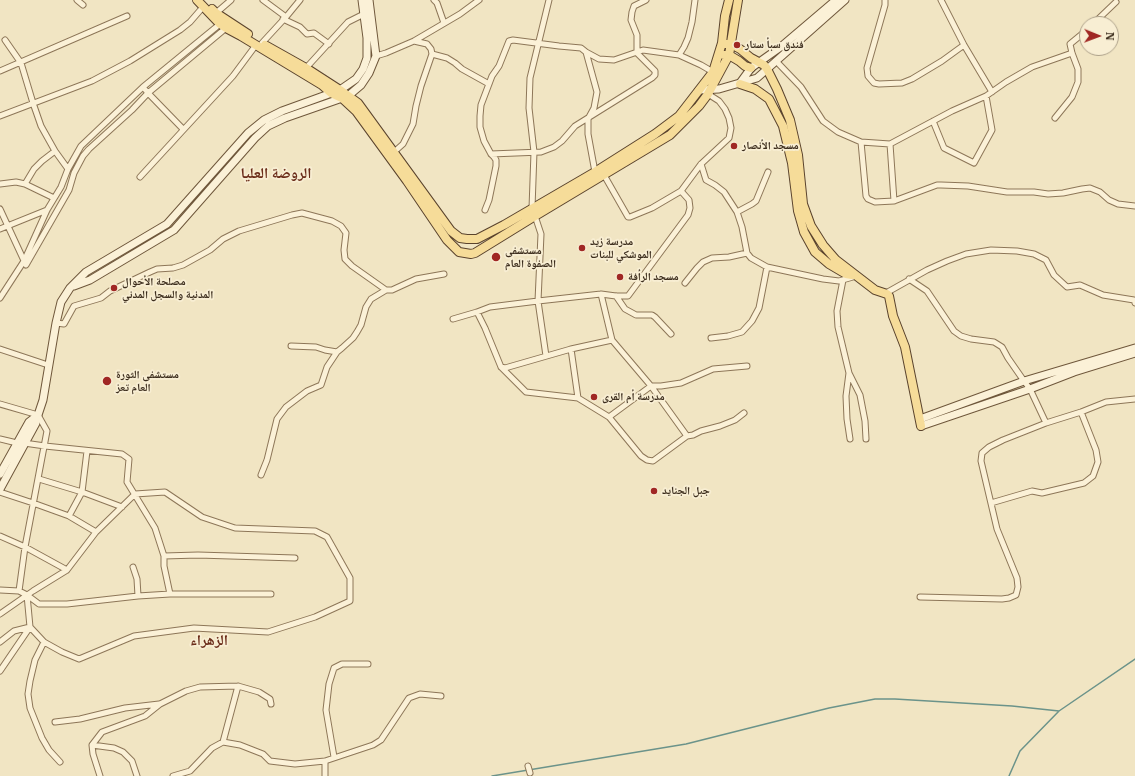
<!DOCTYPE html>
<html>
<head>
<meta charset="utf-8">
<style>
	body { margin:0 }
	#map { position:relative; width:1135px; height:776px; overflow:hidden; background:#f1e5c3; font-family:"IBM Plex Serif",serif }
	canvas { display:block }
	.north { position:absolute; left:1079px; top:16px; width:40px; height:40px; box-sizing:border-box; background:#f8eed3; border:1px solid #ada18a; border-radius:50%; rotate:91deg; font-size:11px; font-weight:700; line-height:16px; text-align:center; color:#3c2d1d }
	.north::after { content:''; display:block; margin:auto; width:14px; height:18px; background:#a02724; clip-path:polygon(50% 0,100% 100%,50% 72%,0 100%) }
</style>
</head>
<body>
<div id="map">
<canvas width="1135" height="776"></canvas>
<div class="north">N</div>
</div>
<script>
const g = document.querySelector('canvas').getContext('2d');
g.lineJoin = 'round';
function poly(rows) {
  const path = new Path2D();
  for (const r of rows) {
    path.moveTo(r[0], r[1]);
    for (let i = 2; i < r.length; i += 2) path.lineTo(r[i], r[i + 1]);
  }
  return path;
}
function stroke(path, color, width, dash) {
  g.strokeStyle = color;
  g.lineWidth = width;
  g.lineCap = dash ? 'butt' : 'round';
  g.setLineDash(dash || []);
  g.stroke(path);
}
function label(font, color, halo, rows, align = 'center') {
  g.font = font + ' "IBM Plex Serif","Noto Naskh Arabic",serif';
  g.lineWidth = 3.5;
  g.setLineDash([]);
  g.textBaseline = 'middle';
  g.strokeStyle = halo;
  g.fillStyle = color;
  for (const [text, x, y, turn = 0] of rows) {
    g.save();
    g.translate(x, y);
    g.rotate((+turn || 0) * Math.PI / 180);
    g.textAlign = isNaN(turn) ? turn : align;
    if (halo) g.strokeText(text, 0, 0);
    g.fillText(text, 0, 0);
    g.restore();
  }
}
const stream = poly([
	[492,776,686,744,829,708,875,699,895,699,1012,706,1059,711],
	[1009,776,1020,751,1059,711,1135,659]
]);
const street = poly([
	[77,0,83,5],
	[263,0,286,17],
	[434,0,437,3,444,23],
	[885,0,885,5,867,68,868,76,874,83,879,84,902,83,912,79,942,61,964,45],
	[941,0,964,45,992,92],
	[216,13,231,0],
	[283,19,300,27,307,34,314,33,329,44],
	[1093,24,1116,2],
	[5,40,21,63,33,103,41,126,55,151,68,169],
	[414,41,427,44,431,49,432,54,447,58,455,63,462,69,489,84],
	[262,43,286,17,300,0],
	[586,52,597,92,594,108,588,119,588,134,595,172],
	[679,55,684,47,688,38,692,22,695,0],
	[376,56,386,53,414,41,460,14,479,0],
	[776,61,801,87,823,121,838,132,861,142,890,144,952,111,986,96,1006,82,1032,67,1072,53],
	[306,68,348,22,364,14],
	[0,71,127,16],
	[143,87,148,93,183,129],
	[0,116,92,81,130,61,180,30,190,22,203,7,203,5],
	[1055,118,1072,97,1078,82,1078,69,1072,53,1070,44,1087,30],
	[933,121,944,148,974,163,992,130,986,96],
	[861,142,866,196,868,199,875,202,894,201,937,185,941,185,968,186,1007,192,1034,192,1048,194,1063,193,1082,189,1090,188,1100,192,1109,200,1118,204,1135,206],
	[890,144,894,201],
	[394,152,403,144,413,124,416,106,421,86,432,54],
	[491,154,541,152,554,147,562,141,575,126,652,78,655,75,655,71,637,53,637,35,631,20,632,12,634,6,646,0],
	[701,164,706,180,715,185,724,192,737,212,742,227,747,253,751,258,767,267,823,279,839,281,853,277],
	[604,175,628,217,630,217,652,208,681,191,701,164,729,138,731,128,729,118,725,109,719,101,708,94],
	[140,177,233,76,256,45],
	[0,184,16,182,25,184,54,198],
	[25,184,34,169,42,161,55,151],
	[532,208,534,152,529,108,530,78,549,0],
	[0,209,26,265,69,190,74,173,83,156,89,149,132,110,148,93,226,28],
	[485,210,489,200,496,166,496,160,494,157,491,154,484,141,480,127,480,116,481,105,492,76,499,66,509,41,513,40,559,46,581,48,586,52,599,59,614,60,643,50,679,55,701,65,713,72],
	[737,212,752,204,756,201,768,172],
	[535,216,541,234,538,301,546,356],
	[0,229,47,210],
	[909,279,927,291,954,331,961,336,971,339,994,342,1002,347,1008,358,1024,381,1030,389,1046,423],
	[843,280,837,311,838,327,849,373,846,396,847,419,850,439],
	[685,283,697,268,703,262,712,258,729,257,747,253],
	[886,293,927,270,947,261,966,254,991,250,1017,251,1034,254,1046,260,1054,275,1067,287,1080,285,1103,295,1134,300,1135,303],
	[601,294,612,340,651,386,687,436],
	[616,296,625,309,636,315,652,315,655,317,671,334],
	[0,298,24,261,47,210,61,187,68,169,81,146,143,87,220,24],
	[477,312,485,328,501,367,526,392,578,398,609,417,641,456,647,460,653,461,687,436,693,435,701,431,720,426,735,420,744,413],
	[453,319,477,312,490,307,538,301,601,294,616,296,628,296,688,215,690,208,689,200,681,191],
	[56,323,64,324,74,306,101,298,110,291,150,272,157,269,173,268,183,265,210,250,223,239,239,231,292,215,302,213,332,221,341,226,346,233,344,250,345,259,352,266,386,290,392,290,416,279,444,274],
	[711,338,728,336,742,332,752,321,759,308,767,267],
	[291,346,316,347,325,350,337,352,342,348,353,338,357,332,361,325,366,307,371,299,386,290],
	[0,349,48,365],
	[571,349,578,398],
	[501,367,505,368,571,349,612,340],
	[849,373,860,395,865,421,866,439],
	[0,404,38,415,47,431,25,547,19,591],
	[609,417,651,386,661,386,681,383,713,369,747,366],
	[0,439,17,443,24,443,45,446,122,454,129,459,127,482,155,528,164,556,164,566,170,594],
	[261,475,267,460,277,419,286,407,307,391,321,385,327,367,337,352],
	[39,479,82,492,122,507],
	[0,492,33,503,69,516,96,532],
	[991,503,1032,491,1042,493,1084,483,1093,476,1098,462,1096,450,1081,412],
	[69,516,82,492,87,451],
	[0,536,25,547,67,570],
	[164,556,198,555,295,558],
	[133,567,137,579,138,596],
	[0,590,19,591,27,595,39,604,67,604,138,596,170,594,271,594],
	[920,597,1002,599,1009,598,1016,595,1018,587,1017,578,997,529,981,461,982,453,989,447,1003,440,1046,423,1081,412,1106,402,1135,399],
	[0,614,33,591,67,570,96,532,135,494,165,492,202,517,235,528,315,531,327,537,350,578,350,601,315,617,268,632,194,628,134,636,79,659,62,652,44,642,30,627,27,595],
	[0,642,14,631,30,627],
	[44,642,35,660,30,681,28,694,30,708,42,738,49,750,60,762],
	[0,671,30,627],
	[55,722,80,719,125,708,159,704],
	[223,742,238,686],
	[92,745,114,748,123,752,132,761,137,776],
	[334,757,326,710,329,684,334,668,342,664,368,664],
	[325,761,325,776],
	[528,766,530,773],
	[100,776,93,754,92,745,102,732,145,716,160,704,186,691,200,687,238,686,259,692,270,699,271,704],
	[173,776,190,771,212,748,223,742,240,745,263,754,270,761,295,764,325,761,373,745,381,740,409,698,420,694,441,696]
]);
const secondary = poly([
	[740,83,751,68,782,46,836,0],
	[699,90,719,89,757,78,845,0],
	[74,286,90,280,174,230,255,138,268,126,285,118,348,96,361,85,369,73,376,56,369,0],
	[38,415,43,400,56,323,61,302,70,288,86,272,167,224,248,133,264,120,282,111,340,90,356,79,363,69,367,58,367,38,362,0],
	[920,419,1024,381,1135,348],
	[921,426,1030,389,1074,372,1135,353],
	[0,474,29,422,38,415,36,423,0,489]
]);
const primary = poly([
	[197,0,220,24,226,28,241,36,322,85,331,93,342,98,356,111,407,181,447,240,459,252,471,254,475,253,535,216,670,135,699,106,708,94,729,55,738,0],
	[212,9,216,13,248,34],
	[726,44,731,44,740,49,751,58,764,65,767,69,777,89,790,120,798,155,803,204,811,226,823,245,836,260,875,290,887,294,889,296,893,316,905,347,921,426],
	[265,45,306,68,340,90,358,103,451,231,460,238,467,239,477,239,504,225,595,172,655,134,679,116,713,72,722,43,725,16,729,0],
	[724,55,729,55,739,61,745,66,751,68],
	[740,84,755,89,769,99,783,126,792,163,798,211,804,232,815,252,829,264,846,274,852,275]
]);
const markers = [
	[737,45,4,"#a02724"],
	[734,146,4,"#a02724"],
	[582,248,4,"#a02724"],
	[496,257,5,"#a02724"],
	[620,277,4,"#a02724"],
	[114,288,4,"#a02724"],
	[107,381,5,"#a02724"],
	[594,397,4,"#a02724"],
	[654,491,4,"#a02724"]
];
const poiNames = [
	["فندق سبأ ستار",745,45],
	["مسجد الأنصار",742,146],
	["مدرسة زيد",590,242],
	["الموشكي للبنات",590,255],
	["مستشفى",505,251],
	["الصفوة العام",505,264],
	["مسجد الرأفة",628,277],
	["مصلحة الأحوال",122,282],
	["المدنية والسجل المدني",122,295],
	["مستشفى الثورة",116,375],
	["العام تعز",116,388],
	["مدرسة أم القرى",602,397],
	["جبل الجنايد",662,491]
];
const districtNames = [
	["الروضة العليا",276,174],
	["الزهراء",209,641]
];
stroke(stream, '#6b938a', 1.5);
stroke(street, '#8d7658', 7);
stroke(secondary, '#6f573b', 9);
stroke(primary, '#5a432d', 10);
stroke(street, '#fbf1d7', 5);
stroke(secondary, '#fbf1d7', 7);
stroke(primary, '#f6dc99', 8);
for (const [x, y, r, color] of markers) {
  const dot = new Path2D();
  dot.arc(x, y, r, 0, 2 * Math.PI);
  g.fillStyle = color;
  g.fill(dot);
  stroke(dot, '#f8eed3', 1.5);
}
label('bold 11px', '#3c2d1d', '#f8eed3', poiNames, 'left');
label('bold 15px', '#6b2d1a', '#f8eed3', districtNames);
</script>
</body>
</html>
